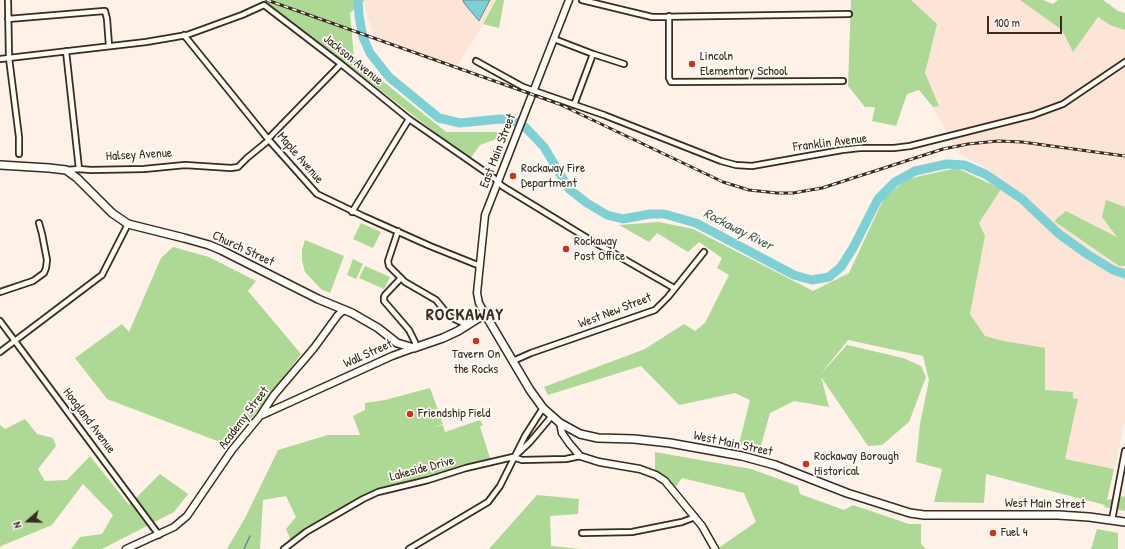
<!DOCTYPE html>
<html>
<head>
<meta charset="utf-8">
<style>
	body { margin:0 }
	#map { position:relative; width:1125px; height:549px; overflow:hidden; background:#fdf1e8; font-family:"Patrick Hand",sans-serif }
	canvas { display:block }
	.north { position:absolute; left:8px; top:501px; width:40px; height:40px; -webkit-text-stroke:3px #fdfcf7; paint-order:stroke; rotate:250deg; font-size:11px; font-weight:700; line-height:16px; text-align:center; color:#3b2a1e }
	.north::after { content:''; display:block; margin:auto; width:14px; height:18px; background:#3b2a1e; clip-path:polygon(50% 0,100% 100%,50% 72%,0 100%) }
	.scale { position:absolute; left:987px; top:16px; width:75px; height:18px; box-sizing:border-box; border:2px solid #3b2a1e; border-top:0; padding-left:5px; font-size:12px; line-height:14px; white-space:nowrap; color:#3b2a1e; -webkit-text-stroke:3px #fdfcf7; paint-order:stroke }
</style>
</head>
<body>
<div id="map">
<canvas width="1125" height="549"></canvas>
<div class="north">N</div>
<div class="scale">100 m</div>
</div>
<script>
const g = document.querySelector('canvas').getContext('2d');
g.lineJoin = 'round';
function fillPath(path, color) {
  g.fillStyle = color;
  g.fill(path, 'evenodd');
}
function poly(rows) {
  const path = new Path2D();
  for (const r of rows) {
    path.moveTo(r[0], r[1]);
    for (let i = 2; i < r.length; i += 2) path.lineTo(r[i], r[i + 1]);
  }
  return path;
}
function stroke(path, color, width, dash) {
  g.strokeStyle = color;
  g.lineWidth = width;
  g.lineCap = dash ? 'butt' : 'round';
  g.setLineDash(dash || []);
  g.stroke(path);
}
function label(font, color, halo, rows, align = 'center') {
  g.font = font + ' "Patrick Hand",sans-serif';
  g.lineWidth = 3.5;
  g.setLineDash([]);
  g.textBaseline = 'middle';
  g.strokeStyle = halo;
  g.fillStyle = color;
  for (const [text, x, y, turn = 0] of rows) {
    g.save();
    g.translate(x, y);
    g.rotate((+turn || 0) * Math.PI / 180);
    g.textAlign = isNaN(turn) ? turn : align;
    if (halo) g.strokeText(text, 0, 0);
    g.fillText(text, 0, 0);
    g.restore();
  }
}
const built = poly([
	[365,0,496,0,483,24,456,68,375,40,363,1],
	[911,0,1020,0,1062,30,1098,17,1110,25,1125,30,1125,207,1106,200,1118,237,1066,211,1119,266,1125,266,1125,421,1114,469,1065,459,1078,400,1073,398,1073,392,1045,390,1023,345,985,336,970,314,985,236,978,223,1001,189,987,168,959,154,933,107,939,105,925,73,937,24]
]);
const green = poly([
	[263,0,365,0,350,13,354,58,446,132,506,132,504,136,480,145,470,159],
	[496,0,504,0,499,28,483,24],
	[851,0,911,0,937,24,925,73,939,106,933,107,919,90,907,94,896,126,872,121,875,107,865,107,848,86],
	[1020,0,1043,0,1053,4,1058,0,1103,0,1118,11,1125,13,1125,30,1110,25,1098,17,1073,52,1062,30],
	[957,168,1001,189,979,223,985,236,970,314,985,336,1004,341,1045,348,1045,390,1073,392,1073,398,1078,399,1065,459,1114,469,1107,500,1125,496,1125,511,1104,507,1105,505,986,474,984,503,934,502,942,469,916,462,920,424,929,380,923,356,848,340,820,375,847,345,903,358,921,366,926,377,909,422,882,445,868,446,821,377,829,407,794,401,770,413,760,449,739,444,750,400,735,393,679,405,641,366,548,395,544,387,645,349,684,324,695,331,705,323,729,275,717,268,722,258,699,242,688,252,657,233,649,242,619,225,659,222,693,229,813,291,849,273,884,198,907,179],
	[1106,200,1125,207,1125,266,1119,266,1054,221,1066,211,1117,237,1102,217],
	[361,223,381,232,373,248,353,239],
	[305,240,344,256,330,293,321,289,305,272,302,261,302,250],
	[173,247,209,257,256,281,248,291,301,354,266,401,228,445,107,399,75,358,122,324,129,332,161,258],
	[353,259,363,264,356,279,347,275],
	[365,266,390,277,384,289,359,278],
	[430,388,443,424,432,428,443,425,445,432,480,420,483,425,480,427,491,461,389,488,291,540,286,529,296,517,286,496,263,500,260,549,227,549,245,518,278,450,328,435,360,435,353,416,365,410,365,403,385,400],
	[25,419,37,434,53,438,56,446,38,469,45,481,67,480,90,456,129,505,160,474,188,494,174,512,102,549,71,549,80,537,102,534,113,515,83,484,52,525,1,546,0,548,0,425,5,429],
	[655,452,751,469,798,486,800,494,844,510,853,505,909,524,921,524,921,544,926,549,717,549,756,522,744,493,682,478,675,488,655,471],
	[537,495,579,499,578,514,550,516,551,546,580,549,489,549],
	[1097,529,1118,533,1118,549,1091,549]
]);
const water = poly([
	[463,0,490,0,479,21,464,3,463,0]
]);
const stream = poly([
	[244,549,250,536]
]);
const river = poly([
	[358,0,359,16,363,37,370,53,389,77,439,118,460,123,500,119,512,120,526,128,544,147,569,189,587,203,607,215,623,219,650,214,664,214,696,223,794,275,812,280,829,277,841,267,853,248,878,199,895,182,915,171,947,164,964,165,985,174,1022,199,1059,234,1087,254,1113,270,1125,274]
]);
const street = poly([
	[8,0,9,58,19,137,19,154],
	[582,0,652,17,849,14],
	[669,16,669,78,671,82,843,81],
	[8,19,104,11,105,11,107,19,109,46],
	[184,35,268,139,317,194,365,217,430,246,480,266],
	[554,39,593,54],
	[66,51,79,169],
	[0,59,146,42,187,35,242,15,264,5,341,64,409,119,494,178,502,186,587,238,674,288],
	[476,61,523,87,604,115,721,161,736,165,752,166,842,150,860,148,894,148,910,146,1033,115,1063,104,1125,62],
	[574,105,593,54,624,64],
	[268,139,341,64],
	[66,170,79,169,91,170,144,169,185,165,231,168,238,167,247,158,269,140],
	[352,212,409,119],
	[398,231,388,261,389,266,405,282,436,300,450,317,467,325],
	[401,278,385,295,384,297,384,301,409,330,415,342,416,347],
	[0,292,33,281,44,273,46,268,47,260,42,234,39,223],
	[0,321,159,535],
	[0,352,102,275,128,224],
	[513,361,531,353,655,310,668,297,704,252],
	[516,455,530,442,551,417],
	[1112,520,1125,451],
	[582,533,632,532,682,522,695,517],
	[284,549,306,532,363,499,378,492,428,480,466,468,513,457,522,460,566,459,580,456],
	[409,549,488,502,500,486,525,436,543,408]
]);
const secondary = poly([
	[485,314,479,303,477,293,485,215,569,0],
	[260,416,392,356,414,348],
	[560,423,562,433,569,443,580,456,599,462,640,469,656,475,665,481,702,526,715,549],
	[126,549,174,527,187,516,232,450,260,416,274,395,314,348,338,315,344,310]
]);
const primary = poly([
	[0,165,49,168,66,170,77,178,112,213,128,224,184,238,209,245,221,250,318,299,352,313,378,328,397,343,414,348,443,338,458,331,485,314,530,390,543,408,560,423,580,434,598,438,634,439,670,443,742,456,775,465,847,493,910,513,924,515,1058,515,1089,517,1125,522]
]);
const rail = poly([
	[267,0,559,104,723,182,749,190,777,193,793,193,822,188,943,149,968,144,998,141,1022,142,1125,156]
]);
const markers = [
	[692,64,4,"#c8321e"],
	[513,176,4,"#c8321e"],
	[566,249,4,"#c8321e"],
	[476,341,4,"#c8321e"],
	[410,414,4,"#c8321e"],
	[806,464,4,"#c8321e"],
	[993,533,4,"#c8321e"]
];
const poiNames = [
	["Lincoln",700,57],
	["Elementary School",700,72],
	["Rockaway Fire",521,169],
	["Department",521,184],
	["Rockaway",574,242],
	["Post Office",574,257],
	["Tavern On",476,355,"center"],
	["the Rocks",476,370,"center"],
	["Friendship Field",418,414],
	["Rockaway Borough",814,457],
	["Historical",814,472],
	["Fuel 4",1001,533]
];
const streetNames = [
	["Jackson Avenue",353,60,39],
	["Franklin Avenue",830,143,-7],
	["East Main Street",498,151,-69],
	["Halsey Avenue",139,155,-3],
	["Maple Avenue",300,158,49],
	["Church Street",243,249,25],
	["West New Street",615,311,-21],
	["Wall Street",368,354,-24],
	["Academy Street",244,418,-53],
	["Hoagland Avenue",89,421,53],
	["West Main Street",733,444,12],
	["Lakeside Drive",422,469,-15],
	["West Main Street",1045,504,1]
];
const waterNames = [
	["Rockaway River",738,230,27]
];
const districtNames = [
	["ROCKAWAY",465,315]
];
fillPath(built, '#fce4d6');
fillPath(green, '#aed896');
fillPath(water, '#7ed0d4');
stroke(water, '#638e8b', 1);
stroke(stream, '#638e8b', 1.5);
stroke(river, '#7ed0d4', 9);
stroke(street, '#3b2a1e', 8);
stroke(secondary, '#3b2a1e', 9);
stroke(primary, '#3b2a1e', 10);
stroke(street, '#fdfcf7', 4.5);
stroke(secondary, '#fdfcf7', 6);
stroke(primary, '#fdfcf7', 7);
stroke(rail, '#3b2a1e', 3);
stroke(rail, '#fdfcf7', 1.5, [4.5]);
for (const [x, y, r, color] of markers) {
  const dot = new Path2D();
  dot.arc(x, y, r, 0, 2 * Math.PI);
  g.fillStyle = color;
  g.fill(dot);
  stroke(dot, '#fdfcf7', 1.5);
}
label('13px', '#3b2a1e', '#fdfcf7', poiNames, 'left');
label('13px', '#3b2a1e', '#fdfcf7', streetNames);
label('italic 14px', '#4f5c55', '#fdfcf7', waterNames);
g.letterSpacing = '1px';
label('bold 17px', '#3b2a1e', '#fdfcf7', districtNames);
g.letterSpacing = '0px';
</script>
</body>
</html>
